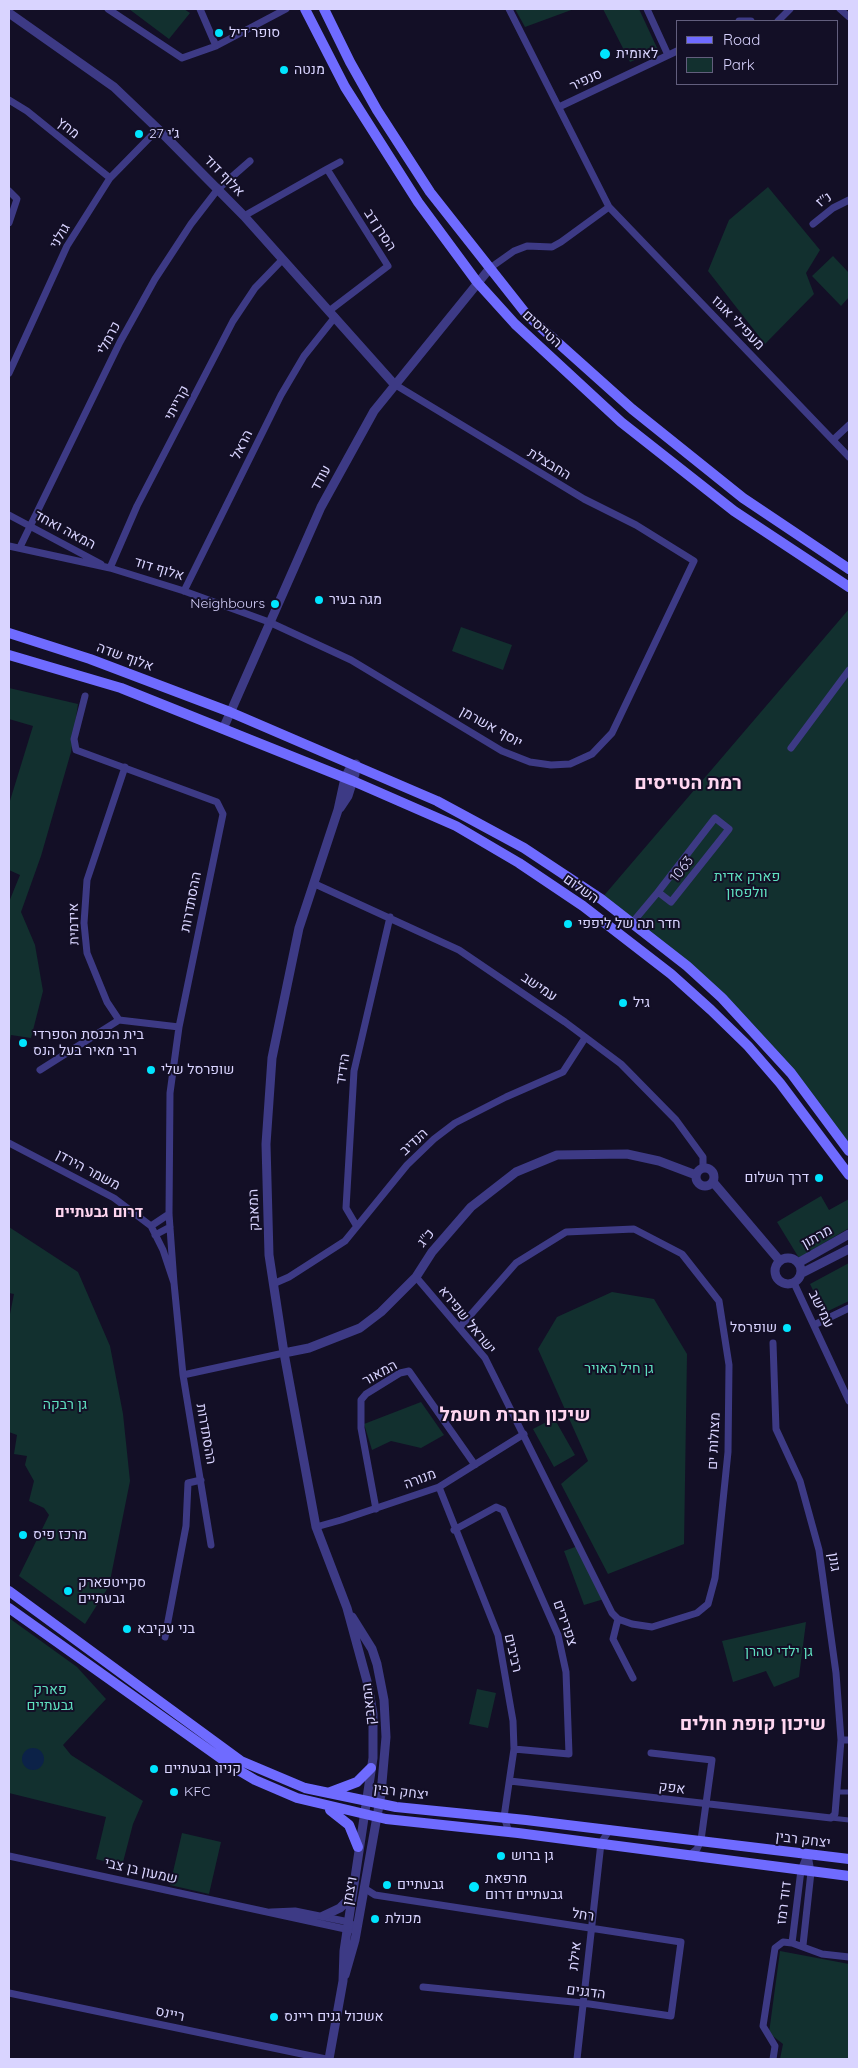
<!DOCTYPE html>
<html>
<head>
<meta charset="utf-8">
<style>
	body { margin:0 }
	#map { position:relative; width:858px; height:2068px; overflow:hidden; background:#130f26; font-family:Quicksand,sans-serif }
	canvas { display:block }
	.frame { position:absolute; inset:0; border:10px solid #d9d4ff; pointer-events:none }
	.legend { position:absolute; left:676px; top:20px; width:162px; height:65px; box-sizing:border-box; background:#130f26; border:1px solid #625e7d; margin:0; padding:6px 9px; list-style:none; font-size:15px; color:#d9d4ff }
	.legend li { display:flex; align-items:center; gap:10px; height:25px }
	.legend b { width:25px; border:1px solid #625e7d }
</style>
</head>
<body>
<div id="map">
<canvas width="858" height="2068"></canvas>
<div class="frame"></div>
<ul class="legend">
<li><b style="height:6px;background:#6f6bff"></b>Road</li>
<li><b style="height:14px;background:#12302f"></b>Park</li>
</ul>
</div>
<script>
const g = document.querySelector('canvas').getContext('2d');
g.lineJoin = 'round';
function fillPath(path, color) {
  g.fillStyle = color;
  g.fill(path, 'evenodd');
}
function poly(rows) {
  const path = new Path2D();
  for (const r of rows) {
    if (r.length === 3) {
      path.moveTo(r[0] + r[2], r[1]);
      path.arc(r[0], r[1], r[2], 0, 2 * Math.PI);
      continue;
    }
    path.moveTo(r[0], r[1]);
    for (let i = 2; i < r.length; i += 2) path.lineTo(r[i], r[i + 1]);
  }
  return path;
}
function stroke(path, color, width, dash) {
  g.strokeStyle = color;
  g.lineWidth = width;
  g.lineCap = dash ? 'butt' : 'round';
  g.setLineDash(dash || []);
  g.stroke(path);
}
function label(font, color, halo, rows, align = 'center') {
  g.font = font + ' Quicksand,Heebo,sans-serif';
  g.lineWidth = 4;
  g.setLineDash([]);
  g.textBaseline = 'middle';
  g.strokeStyle = halo;
  g.fillStyle = color;
  for (const [text, x, y, turn = 0] of rows) {
    g.save();
    g.translate(x, y);
    g.rotate((+turn || 0) * Math.PI / 180);
    g.textAlign = isNaN(turn) ? turn : align;
    if (halo) g.strokeText(text, 0, 0);
    g.fillText(text, 0, 0);
    g.restore();
  }
}
const green = poly([
	[129,9,184,9,190,13,169,39],
	[515,9,574,9,525,27],
	[603,9,639,9,658,50,630,62],
	[768,187,820,250,806,273,814,294,765,344,708,271,729,220],
	[833,256,849,273,849,297,841,306,812,276],
	[849,609,849,1152,825,1118,722,997,601,899],
	[461,627,512,645,503,670,452,651],
	[9,688,78,704,71,752,41,856,21,912,35,945,43,991,31,1038,11,1035,9,1047,9,902,20,875,9,870,9,804,33,726,9,719],
	[821,1196,829,1210,849,1199,849,1228,799,1258,777,1222],
	[9,1227,78,1272,110,1346,123,1414,130,1481,109,1586,85,1624,19,1576,49,1515,44,1508,29,1501,34,1481,25,1465,27,1456,14,1454,17,1435,9,1432,9,1319,14,1294,9,1293],
	[849,1263,849,1301,824,1313,810,1284],
	[612,1292,654,1299,687,1354,684,1544,608,1574,561,1484,588,1461,538,1349,557,1317],
	[421,1402,444,1435,421,1448,391,1441,372,1450,364,1424],
	[554,1418,575,1455,554,1467,533,1429],
	[578,1546,604,1599,584,1605,564,1551],
	[9,1618,77,1667,106,1699,63,1745,71,1755,143,1801,133,1824,122,1866,96,1859,106,1817,9,1793],
	[806,1622,799,1677,774,1687,766,1671,733,1682,722,1641],
	[477,1689,496,1693,488,1728,469,1724],
	[182,1833,221,1842,209,1894,170,1885],
	[780,1951,849,1964,849,2059,780,2059,783,2044,769,2033]
]);
const water = poly([
	[33,1759,11]
]);
const pedestrian = poly([
	[838,1792,849,1792],
	[831,1818,849,1820]
]);
const minor = poly([
	[108,9,182,58,216,46,286,9],
	[200,9,216,46],
	[509,9,609,207,849,457],
	[647,9,668,55],
	[840,9,849,17],
	[739,21,751,21],
	[778,21,790,9],
	[9,100,27,111,110,178],
	[559,107,677,51],
	[327,169,340,162],
	[9,191,17,199,9,223],
	[244,216,327,169,388,266,329,311],
	[813,224,833,208,849,200],
	[490,268,514,251,527,246,552,247,561,242,609,207],
	[9,373,67,246,110,178,158,129],
	[833,440,849,425],
	[9,515,101,564],
	[9,546,110,568,184,591,269,622,351,660,502,751,530,762,551,765,570,764,592,754,612,733,694,561,636,525,584,499,394,384],
	[20,547,120,342,155,279,191,224,218,189,250,161],
	[110,568,137,506,233,321,255,288,283,259],
	[184,591,281,395,304,356,335,317],
	[85,696,74,739,76,750,217,802,223,814,179,1027,170,1093,169,1214,174,1283],
	[791,748,849,670],
	[125,767,87,880,84,923,87,953,107,1002,119,1020,179,1027],
	[315,884,459,950,565,1022,621,1064,676,1120,703,1157,703,1168],
	[632,923,658,892,671,902,729,829,715,818,658,892],
	[40,1070,119,1020],
	[9,1143,114,1198,151,1226,163,1250,174,1283,183,1375,211,1545],
	[356,1225,346,1208,354,1071,390,917],
	[151,1226,169,1214],
	[155,1235,170,1227],
	[416,1277,485,1358,612,1613,618,1619,632,1624,652,1627,697,1613,708,1604,715,1578,728,1452,729,1365,719,1301,682,1254,634,1229,566,1232,516,1263,460,1327],
	[794,1283,849,1401],
	[273,1284,289,1277,345,1241,407,1165,434,1139,455,1123,506,1097,563,1072,585,1038],
	[814,1325,849,1308],
	[183,1375,284,1353],
	[439,1487,498,1635,513,1721,514,1749,504,1817,509,1832],
	[376,1509,361,1428,361,1400,366,1394,400,1373,409,1371,475,1465],
	[316,1527,341,1520,439,1487,524,1434],
	[454,1530,496,1507,503,1510,558,1635,566,1672,569,1754,514,1749],
	[618,1619,613,1639,633,1678],
	[165,1637,186,1526,188,1483,201,1480],
	[841,1740,849,1740],
	[651,1753,712,1760,701,1840,697,1849,690,1855],
	[510,1781,831,1818,835,1814,841,1740,836,1673,819,1550,800,1481,776,1429,773,1343],
	[9,1856,350,1930],
	[364,1888,375,1895,681,1942,671,2016,583,2003,423,1987],
	[271,1912,295,1911,349,1922,357,1929],
	[792,1943,801,1870,807,1855],
	[803,1945,811,1872,808,1855],
	[9,1993,326,2059],
	[577,2059,601,1843,610,1829],
	[773,2059,775,2046,763,2026,775,1948,783,1942,792,1943,822,1954,849,1957]
]);
const tertiary = poly([
	[9,13,114,87,158,129,244,216,394,384],
	[223,729,321,507,374,411,490,268],
	[340,808,348,796,355,774,356,764],
	[705,1177,9],
	[713,1182,780,1261],
	[788,1271,13],
	[798,1263,849,1234],
	[802,1273,849,1249],
	[284,1353,309,1348,360,1328,381,1312,416,1277,432,1252,471,1207,516,1172,557,1155,627,1154,659,1161,696,1175],
	[323,1916,340,1908,352,1896],
	[345,1975,355,1940,381,1794,386,1737,384,1700,377,1664,372,1649,352,1617],
	[329,2059,343,1981,344,1951,373,1758,373,1714,368,1685,347,1608,316,1527,284,1353,269,1255,266,1144,272,1058,299,928,338,810,345,778,349,770,356,764]
]);
const secondary = poly([
	[305,9,345,87,418,202,477,282,515,324,621,422,734,511,849,587],
	[324,9,350,62,377,110,430,192,527,315,632,409,743,498,849,569],
	[9,633,90,659,230,712,437,801,524,848,601,899,687,966,722,998,791,1073,849,1151],
	[9,655,121,688,353,781,456,826,519,863,583,906,671,974,711,1010,748,1046,780,1083,849,1175],
	[9,1591,241,1761,305,1788,396,1807,526,1820,849,1859],
	[9,1608,233,1767,255,1780,297,1798,386,1819,518,1833,849,1876],
	[328,1793,357,1782,371,1768],
	[330,1810,349,1825,358,1847]
]);
const markers = [
	[219,33,5,"#00e5ff"],
	[605,54,6,"#00e5ff"],
	[284,70,5,"#00e5ff"],
	[139,134,5,"#00e5ff"],
	[319,600,5,"#00e5ff"],
	[275,604,5,"#00e5ff"],
	[568,924,5,"#00e5ff"],
	[623,1003,5,"#00e5ff"],
	[23,1043,5,"#00e5ff"],
	[151,1070,5,"#00e5ff"],
	[819,1178,5,"#00e5ff"],
	[787,1328,5,"#00e5ff"],
	[23,1535,5,"#00e5ff"],
	[68,1591,5,"#00e5ff"],
	[127,1629,5,"#00e5ff"],
	[154,1769,5,"#00e5ff"],
	[174,1792,5,"#00e5ff"],
	[501,1856,5,"#00e5ff"],
	[387,1885,5,"#00e5ff"],
	[474,1887,6,"#00e5ff"],
	[375,1919,5,"#00e5ff"],
	[274,2017,5,"#00e5ff"]
];
const poiNames = [
	["סופר דיל",229,33],
	["לאומית",616,54],
	["מנטה",294,70],
	["ג׳י 27",149,134],
	["מגה בעיר",329,600],
	["Neighbours",265,604,"right"],
	["חדר תה של ליפפי",578,924],
	["גיל",633,1003],
	["בית הכנסת הספרדי",33,1035],
	["רבי מאיר בעל הנס",33,1051],
	["שופרסל שלי",161,1070],
	["דרך השלום",809,1178,"right"],
	["שופרסל",777,1328,"right"],
	["מרכז פיס",33,1535],
	["סקייטפארק",78,1583],
	["גבעתיים",78,1599],
	["בני עקיבא",137,1629],
	["קניון גבעתיים",164,1769],
	["KFC",184,1792],
	["גן ברוש",511,1856],
	["מרפאת",485,1879],
	["גבעתיים דרום",485,1895],
	["גבעתיים",397,1885],
	["מכולת",385,1919],
	["אשכול גנים ריינס",284,2017]
];
const streetNames = [
	["סנפיר",586,80,-25],
	["מחץ",68,128,39],
	["אלוף דוד",224,176,46],
	["נ\"ז",824,200,-35],
	["הסרן דב",380,230,57],
	["גולני",60,236,-60],
	["מעפילי אגוז",738,323,46],
	["הטייסים",542,329,43],
	["כרמלי",109,338,-63],
	["קרייתי",177,403,-62],
	["הראל",242,445,-63],
	["החבצלת",549,464,31],
	["עודד",321,478,-61],
	["המאה ואחד",65,530,28],
	["אלוף דוד",159,569,17],
	["אלוף שדה",125,657,20],
	["יוסף אשרמן",491,727,29],
	["1063",682,869,-52],
	["השלום",581,889,35],
	["ההסתדרות",191,902,-79],
	["אידמית",74,924,-91],
	["עמישב",539,987,34],
	["הידיד",343,1069,-82],
	["הנדיב",414,1142,-43],
	["משמר הירדן",88,1170,28],
	["המאבק",254,1210,-92],
	["מרתון",817,1237,-29],
	["כ\"ג",426,1238,-51],
	["עמישב",821,1309,64],
	["ישראל שפירא",467,1320,51],
	["המאור",380,1373,-29],
	["ההסתדרות",206,1434,80],
	["מצולות ים",714,1441,-87],
	["מנורה",420,1479,-21],
	["גונן",834,1562,82],
	["צפרירים",565,1623,71],
	["רביבים",513,1653,77],
	["המאבק",369,1704,-96],
	["אפק",672,1788,7],
	["יצחק רבין",401,1792,7],
	["יצחק רבין",803,1840,7],
	["שמעון בן צבי",141,1871,13],
	["ויצמן",350,1891,-80],
	["דוד רמז",784,1903,-83],
	["רחל",583,1915,9],
	["אילת",575,1956,-83],
	["הדגנים",586,1992,7],
	["ריינס",170,2014,12]
];
const parkNames = [
	["פארק אדית",747,877],
	["וולפסון",747,893],
	["גן חיל האויר",619,1369],
	["גן רבקה",65,1405],
	["גן ילדי טהרן",779,1652],
	["פארק",50,1690],
	["גבעתיים",50,1706]
];
const neighbourhoodNames = [
	["דרום גבעתיים",99,1212]
];
const districtNames = [
	["רמת הטייסים",688,783],
	["שיכון חברת חשמל",515,1415],
	["שיכון קופת חולים",753,1724]
];
fillPath(green, '#12302f');
fillPath(water, '#0c2248');
stroke(pedestrian, '#3d3a85', 5);
stroke(minor, '#3d3a85', 7);
stroke(tertiary, '#3d3a85', 9);
stroke(secondary, '#6f6bff', 10);
for (const [x, y, r, color] of markers) {
  const dot = new Path2D();
  dot.arc(x, y, r, 0, 2 * Math.PI);
  g.fillStyle = color;
  g.fill(dot);
  stroke(dot, '#130f26', 2);
}
label('14px', '#d9d4ff', '#130f26', poiNames, 'left');
label('14px', '#d9d4ff', '#130f26', streetNames);
label('14px', '#5fe0c0', '#130f26', parkNames);
label('bold 15px', '#ffd6f0', '#130f26', neighbourhoodNames);
label('bold 19px', '#ffd6f0', '#130f26', districtNames);
</script>
</body>
</html>
